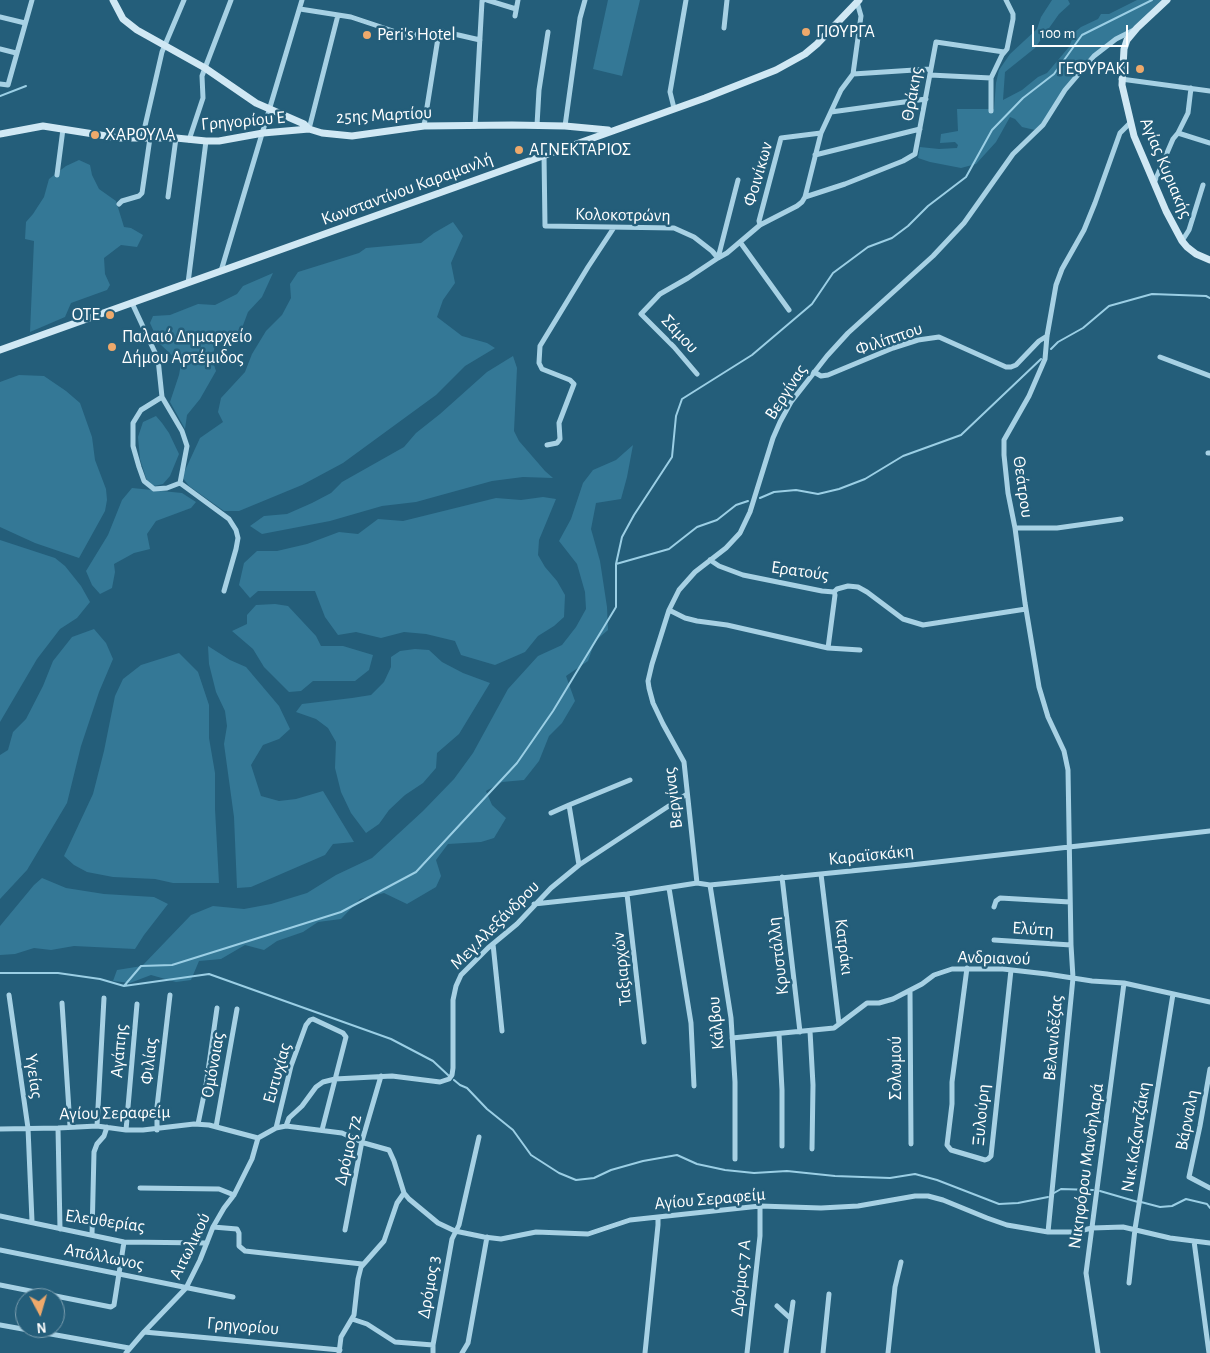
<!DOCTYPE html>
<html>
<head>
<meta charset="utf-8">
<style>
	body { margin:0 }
	#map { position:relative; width:1210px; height:1353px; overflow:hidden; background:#245e7a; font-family:"Alegreya Sans",sans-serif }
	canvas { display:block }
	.north { position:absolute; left:15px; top:1288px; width:50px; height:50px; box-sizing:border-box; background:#245e7a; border:1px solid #7c9eaf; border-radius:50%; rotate:174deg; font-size:14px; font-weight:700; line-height:20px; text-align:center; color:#fff }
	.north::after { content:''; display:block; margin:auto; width:18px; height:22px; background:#eea96b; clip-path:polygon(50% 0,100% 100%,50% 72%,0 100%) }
	.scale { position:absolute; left:1032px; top:25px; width:96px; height:22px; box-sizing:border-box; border:2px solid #fff; border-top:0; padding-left:6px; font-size:15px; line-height:18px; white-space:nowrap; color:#fff; -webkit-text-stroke:4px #245e7a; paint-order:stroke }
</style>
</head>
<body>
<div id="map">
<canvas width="1210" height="1353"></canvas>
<div class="north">N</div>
<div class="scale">100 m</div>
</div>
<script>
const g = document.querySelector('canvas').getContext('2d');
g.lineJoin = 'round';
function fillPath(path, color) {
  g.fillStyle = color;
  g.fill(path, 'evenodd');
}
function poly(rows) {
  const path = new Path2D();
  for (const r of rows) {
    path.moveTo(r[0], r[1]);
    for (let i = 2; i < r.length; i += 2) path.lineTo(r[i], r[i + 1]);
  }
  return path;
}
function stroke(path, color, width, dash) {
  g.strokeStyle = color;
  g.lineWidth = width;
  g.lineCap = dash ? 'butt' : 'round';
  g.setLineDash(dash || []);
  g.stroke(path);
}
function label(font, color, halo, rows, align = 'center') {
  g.font = font + ' "Alegreya Sans",sans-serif';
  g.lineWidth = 5;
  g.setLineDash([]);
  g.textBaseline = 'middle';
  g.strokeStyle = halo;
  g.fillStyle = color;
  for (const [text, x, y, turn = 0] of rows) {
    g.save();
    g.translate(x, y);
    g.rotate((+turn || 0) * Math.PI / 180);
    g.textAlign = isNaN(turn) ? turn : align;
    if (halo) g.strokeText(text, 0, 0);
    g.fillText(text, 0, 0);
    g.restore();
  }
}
const green = poly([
	[608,0,640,0,622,76,593,69],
	[1052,0,1068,0,1070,4,1059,14,1035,48,1005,72,1003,100,1022,90,1038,77,1047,73,1069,47,1075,32,1081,27,1098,19,1101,14,1109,14,1137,0,1165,0,1136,27,1093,55,1042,124,1035,130,1022,127,1015,119,1010,117,996,142,976,164,961,168,930,162,918,158,920,147,939,149,957,148,958,145,955,142,940,143,941,134,958,131,957,109,994,109,996,83,999,70,1010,54,1037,29,1041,17],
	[79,160,90,165,92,175,99,189,116,201,124,227,131,228,143,235,137,247,121,245,104,258,105,274,110,285,107,290,71,303,65,317,30,332,34,241,25,239,26,222,33,214,44,197,49,179,66,166],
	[453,222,463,236,451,263,455,283,443,300,437,317,462,336,487,343,495,348,465,366,436,395,343,463,302,485,239,511,224,511,189,486,182,477,200,438,223,422,218,412,221,398,245,372,252,354,266,331,282,315,291,298,290,284,298,272,359,253,366,248,421,243,434,233],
	[273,273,262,297,248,312,242,328,229,345,216,341,212,359,216,371,200,399,187,415,185,429,170,402,179,375,181,364,159,343,150,323,153,316,170,315,198,304,215,305,237,294,243,286],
	[513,356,517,368,514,431,519,441,545,471,553,478,523,477,492,481,416,502,382,506,330,521,262,534,250,526,264,516,287,514,312,503,331,493,342,482,404,447,416,433,440,414,487,372],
	[19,375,44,376,66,391,80,403,92,437,95,460,106,489,107,500,105,511,79,558,35,543,0,527,0,382],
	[156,416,162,423,169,433,179,454,170,476,163,484,150,487,146,478,140,459,138,437,143,422],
	[633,445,627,477,621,499,596,503,591,529,600,561,607,607,608,630,595,641,588,661,566,676,575,701,562,723,549,736,539,761,524,780,502,782,486,791,492,805,506,818,494,838,481,842,448,844,436,860,441,876,436,887,407,904,384,893,360,899,341,919,318,922,303,932,277,941,264,950,245,945,221,959,199,961,191,980,176,982,151,975,130,983,113,981,117,970,142,966,191,915,213,906,244,909,271,904,307,893,336,875,372,858,423,811,454,779,473,753,508,689,538,656,562,645,576,627,586,609,585,592,577,564,559,541,571,519,583,483,593,470,616,460],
	[132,488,182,493,196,502,191,508,156,521,147,534,150,549,134,553,114,564,115,572,112,588,100,594,92,585,86,571,108,535,122,500],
	[543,497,556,499,539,540,538,555,545,567,557,581,565,595,564,617,554,626,538,636,525,652,495,665,461,655,455,641,426,634,404,632,381,638,356,632,338,635,325,617,315,591,258,591,250,598,239,585,244,563,257,551,277,551,307,544,339,532,358,534,378,519,403,521,496,498,521,500],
	[0,540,55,558,65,566,81,586,90,602,77,618,60,629,37,659,0,722],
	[275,604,288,606,316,636,321,646,343,646,373,655,369,670,355,681,313,681,301,691,289,692,264,667,253,649,232,631,247,624,247,615,256,605],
	[94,629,106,643,113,659,99,692,81,746,67,803,27,870,0,899,0,755,8,750,13,732,26,719,43,686,53,661,72,637],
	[208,646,230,660,246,667,279,706,290,729,279,739,263,745,251,765,261,796,279,801,296,799,323,791,354,842,333,844,325,855,251,887,237,888,234,817,224,744,227,726,225,711,216,692,209,664],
	[415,649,429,650,442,662,463,673,490,683,459,734,437,753,436,768,423,783,405,795,389,810,379,824,366,833,351,813,341,792,335,768,336,742,328,728,316,719,296,712,302,704,352,698,371,695,384,682,391,667,391,657,400,651],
	[179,653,198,672,209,705,209,738,215,773,215,809,219,883,173,883,155,879,113,877,87,872,74,865,64,856,93,794,104,751,115,696,123,679,141,665],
	[42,878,66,888,104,894,154,897,168,904,144,935,135,949,74,946,51,950,34,948,15,954,0,955,0,926,34,885]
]);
const stream = poly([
	[0,96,26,86],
	[1051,349,1058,342,1083,328,1109,306,1152,294,1206,296,1210,298],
	[760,498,774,492,796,490,818,494,839,489,865,479,903,456,961,435,1041,359],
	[616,564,669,549,697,527,717,520,736,505,748,501],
	[0,973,58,973,100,979,124,986,209,974,391,1039,433,1061,448,1075],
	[124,986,141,966,172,965,341,912,416,872,517,763,553,711,616,607,616,564,622,537,634,515,672,457,676,416,682,399,752,355,812,304,833,273,868,247,892,238,908,226,928,206,966,177,992,130,1023,98,1054,74,1082,35,1152,0],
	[454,1080,460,1085,467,1088,487,1109,513,1130,531,1155,559,1173,576,1180,594,1178,611,1170,643,1161,677,1155,697,1164,725,1170,754,1173,787,1171,835,1176,890,1178,915,1174,937,1180,999,1204,1018,1203,1048,1197],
	[1100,1191,1138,1202],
	[1054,1193,1061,1189,1093,1190],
	[1141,1202,1160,1207,1172,1206,1186,1199,1207,1204,1210,1208]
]);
const street = poly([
	[487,0,516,9],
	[300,9,351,17,408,36,441,31,480,40],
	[515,16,518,0],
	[0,17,25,23],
	[724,28,727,0],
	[0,49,16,53],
	[853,74,930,69],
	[930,75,991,78],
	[1121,79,1210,91],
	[0,84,8,85,32,0],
	[674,108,670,92,686,0],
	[991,111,991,78,1002,55,1007,49,1013,19,1013,14,1006,0],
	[831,112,926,99],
	[537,125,539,90,548,32],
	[424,126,438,38,441,31],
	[475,126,482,1,484,0],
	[565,126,580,18,585,0],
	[309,129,338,15],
	[1178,133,1188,113,1191,88],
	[142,139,162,52,184,0],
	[189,140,203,98,202,76,205,68,231,0],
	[544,155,545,226,674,228,694,237,712,251,718,258,727,253,760,225,797,206,802,202,805,197,821,133,841,90,853,74,861,16,857,2],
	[815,155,920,129],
	[57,175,63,129],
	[1154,183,1173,139,1178,133,1210,143],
	[168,197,176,138],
	[805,197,845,184,903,161,915,154,936,42,1004,52],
	[119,204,122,201,139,196,142,193,150,138],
	[760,225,759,221,781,138,821,133],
	[1182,241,1189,230,1203,185],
	[740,242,789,310],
	[221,271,302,0],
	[188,283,206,141],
	[132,303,158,359,162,397,182,431,187,446,180,483,167,488,154,489,144,481,139,467,133,446,133,423,141,410,162,397],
	[1160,357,1210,376],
	[814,372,821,376,828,375,893,348,918,340,939,337,1006,367,1011,367,1016,365,1039,341,1047,336],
	[697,374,674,347,641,314,660,294,688,278,718,258,738,180],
	[547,445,557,443,560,439,559,423,574,384,570,380,542,369,539,363,540,346,588,267,613,229],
	[1208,453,1210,453],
	[180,483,229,519,236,530,238,538,236,549,224,591],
	[1015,528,1057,528,1121,519],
	[710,560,719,566,743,575,822,591,834,592,837,589,848,586,858,587,867,592,903,619,923,625,1026,609],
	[669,610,685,618,697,621,727,625,828,648,835,595,834,592],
	[828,648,860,650],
	[551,813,569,805],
	[579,865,569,805,630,780],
	[821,874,839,1024],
	[782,877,800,1032],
	[697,883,684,762,663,724,653,703,649,688,648,681,652,664,669,610,679,590,695,572,726,548,740,533,750,512,773,438,780,422,791,402,827,356,848,333,933,256,964,223,1013,154,1043,125,1065,90,1094,56,1116,39,1134,30],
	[710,885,731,1018,735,1082,735,1159],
	[669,888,691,1023,694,1086],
	[627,894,644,1042],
	[534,904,627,894,697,883,710,885,911,865,1210,831],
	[994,907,996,901,1000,898,1070,902],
	[994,940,1071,945],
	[493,944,502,1031],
	[967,968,952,1082,952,1104,947,1145,951,1150,985,1160,988,1159,991,1156,1011,970],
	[910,991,911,1144],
	[9,995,28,1128,32,1221],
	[62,1003,70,1126],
	[810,1031,813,1085,812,1149],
	[779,1034,782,1090,782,1146],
	[732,1038,834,1028,867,1003,879,1003,893,999,922,984,934,975,952,969,1003,969,1047,974,1092,981,1124,983,1210,1002],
	[1210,1069,1200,1126,1189,1177,1210,1188],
	[198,1124,206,1085,217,1008],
	[97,1126,104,998],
	[286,1126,342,1133,364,1143,389,1150,394,1161,404,1193,409,1199,438,1223,455,1231,484,1237,501,1239,536,1232,588,1234,630,1220,760,1206,821,1208,858,1206,915,1196,928,1196,943,1200,987,1218,1007,1225,1048,1232,1075,1232,1092,1228,1123,1227,1170,1238,1210,1243],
	[216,1127,237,1009],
	[58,1128,60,1229],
	[276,1128,291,1066,306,1025,310,1020,313,1019,343,1033,346,1037,322,1130],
	[0,1129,58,1128,97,1126,126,1130,143,1130,194,1124,209,1125,258,1138],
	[126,1130,137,1004],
	[157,1130,157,1107,170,995],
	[258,1138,276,1128,286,1126,289,1118,302,1106,316,1087,323,1082,335,1079,392,1076,440,1082,449,1079,452,1075,453,1068,453,1000,456,986,461,975,488,948,517,924,551,888,579,865,687,794],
	[140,1188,219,1189,234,1195],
	[0,1216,124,1242,207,1243],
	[213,1227,237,1229,239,1233,239,1246,245,1251,362,1264],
	[345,1230,362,1141,381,1076],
	[1048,1232,1073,978,1071,945,1068,770,1064,751,1048,717,1039,687,1025,603,1015,528,1008,493,1004,455,1004,440,1029,396,1045,359,1047,336,1056,285,1062,269,1084,230,1095,203,1120,133,1130,123],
	[92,1235,94,1152,97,1144,104,1136,107,1127],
	[1194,1241,1209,1353],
	[0,1250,233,1297],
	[1129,1283,1135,1229,1173,994],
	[0,1285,111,1307,114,1305,124,1242],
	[777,1306,790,1318],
	[352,1319,367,1324,395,1342,433,1345],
	[0,1325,129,1348],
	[144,1332,340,1350],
	[126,1353,144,1332,186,1288,200,1260,213,1227,224,1208,234,1195,252,1159,258,1138],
	[339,1353,341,1337,354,1315,358,1279,361,1267,384,1241,397,1203,404,1193],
	[433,1353,433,1345,452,1239,459,1225,479,1137],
	[462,1353,468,1343,487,1237],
	[645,1353,658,1225,658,1218],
	[747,1353,760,1236,760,1206],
	[786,1353,793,1302],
	[823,1353,829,1294],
	[888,1353,895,1287,901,1262],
	[1098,1353,1086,1273,1124,983]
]);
const secondary = poly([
	[113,0,123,19,137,30,205,68,256,103,304,124,309,129,322,133,352,136,424,126,512,125,565,126,608,130],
	[1167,0,1137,28,1127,40,1124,49,1122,85,1134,136,1166,211,1182,241,1187,247,1196,254,1210,260],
	[0,134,43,126,119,138,176,138,206,141,219,141,263,133,309,129],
	[0,350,705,98,776,70,805,54,817,44,859,0]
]);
const markers = [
	[806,32,5,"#eea96b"],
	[367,35,5,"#eea96b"],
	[1140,69,5,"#eea96b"],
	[95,135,5,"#eea96b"],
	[519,150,5,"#eea96b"],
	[110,315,5,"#eea96b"],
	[112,347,5,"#eea96b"]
];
const poiNames = [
	["ΓΙΟΥΡΓΑ",816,32],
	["Peri's Hotel",377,35],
	["ΓΕΦΥΡΑΚΙ",1130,69,"right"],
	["ΧΑΡΟΥΛΑ",105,135],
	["ΑΓ.ΝΕΚΤΑΡΙΟΣ",529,150],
	["ΟΤΕ",100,315,"right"],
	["Παλαιό Δημαρχείο",122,337],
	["Δήμου Αρτέμιδος",122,358]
];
const streetNames = [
	["Θράκης",912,94,-80],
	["25ης Μαρτίου",384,115,-3],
	["Γρηγορίου Ε",243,121,-5],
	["Αγίας Κυριακής",1166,168,67],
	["Φοινίκων",758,174,-74],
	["Κωνσταντίνου Καραμανλή",407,189,-20],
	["Κολοκοτρώνη",623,215,1],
	["Σάμου",680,334,47],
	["Φιλίππου",889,339,-19],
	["Βεργίνας",786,392,-57],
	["Θεάτρου",1023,487,82],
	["Ερατούς",800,571,8],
	["Βεργίνας",673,798,-97],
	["Καραϊσκάκη",871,855,-6],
	["Μεγ.Αλεξάνδρου",495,925,-45],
	["Ελύτη",1033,929,3],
	["Κατράκι",844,947,83],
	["Κρυστάλλη",778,956,-97],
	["Ανδριανού",994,958,2],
	["Ταξιαρχών",622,969,-96],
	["Κάλβου",716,1023,-95],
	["Βελανιδέζας",1053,1038,-85],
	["Αγάπης",119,1051,-85],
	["Φιλίας",149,1061,-84],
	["Ομόνοιας",213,1065,-80],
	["Σολωμού",896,1068,-90],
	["Ευτυχίας",277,1073,-74],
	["Υγείας",34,1076,82],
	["Αγίου Σεραφείμ",115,1113,-1],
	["Ξυλούρη",981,1115,-85],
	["Βάρναλη",1187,1120,-79],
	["Νικ.Καζαντζάκη",1136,1137,-81],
	["Δρόμος 72",348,1150,-77],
	["Νικηφόρου Μανδηλαρά",1086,1166,-82],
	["Αγίου Σεραφείμ",710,1199,-5],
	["Ελευθερίας",105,1221,8],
	["Αιτωλικού",190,1246,-64],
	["Απόλλωνος",104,1257,11],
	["Δρόμος 7 Α",741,1278,-84],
	["Δρόμος 3",429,1287,-80],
	["Γρηγορίου",243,1326,5]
];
fillPath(green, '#347896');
stroke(stream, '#9bcfe5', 2);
stroke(street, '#a7d1e4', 5);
stroke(secondary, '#d0e8f4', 7);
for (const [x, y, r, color] of markers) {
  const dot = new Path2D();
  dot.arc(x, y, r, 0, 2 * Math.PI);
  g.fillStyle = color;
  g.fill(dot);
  stroke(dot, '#245e7a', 2);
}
label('18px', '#fff', '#245e7a', poiNames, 'left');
label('18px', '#fff', '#245e7a', streetNames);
</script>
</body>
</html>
